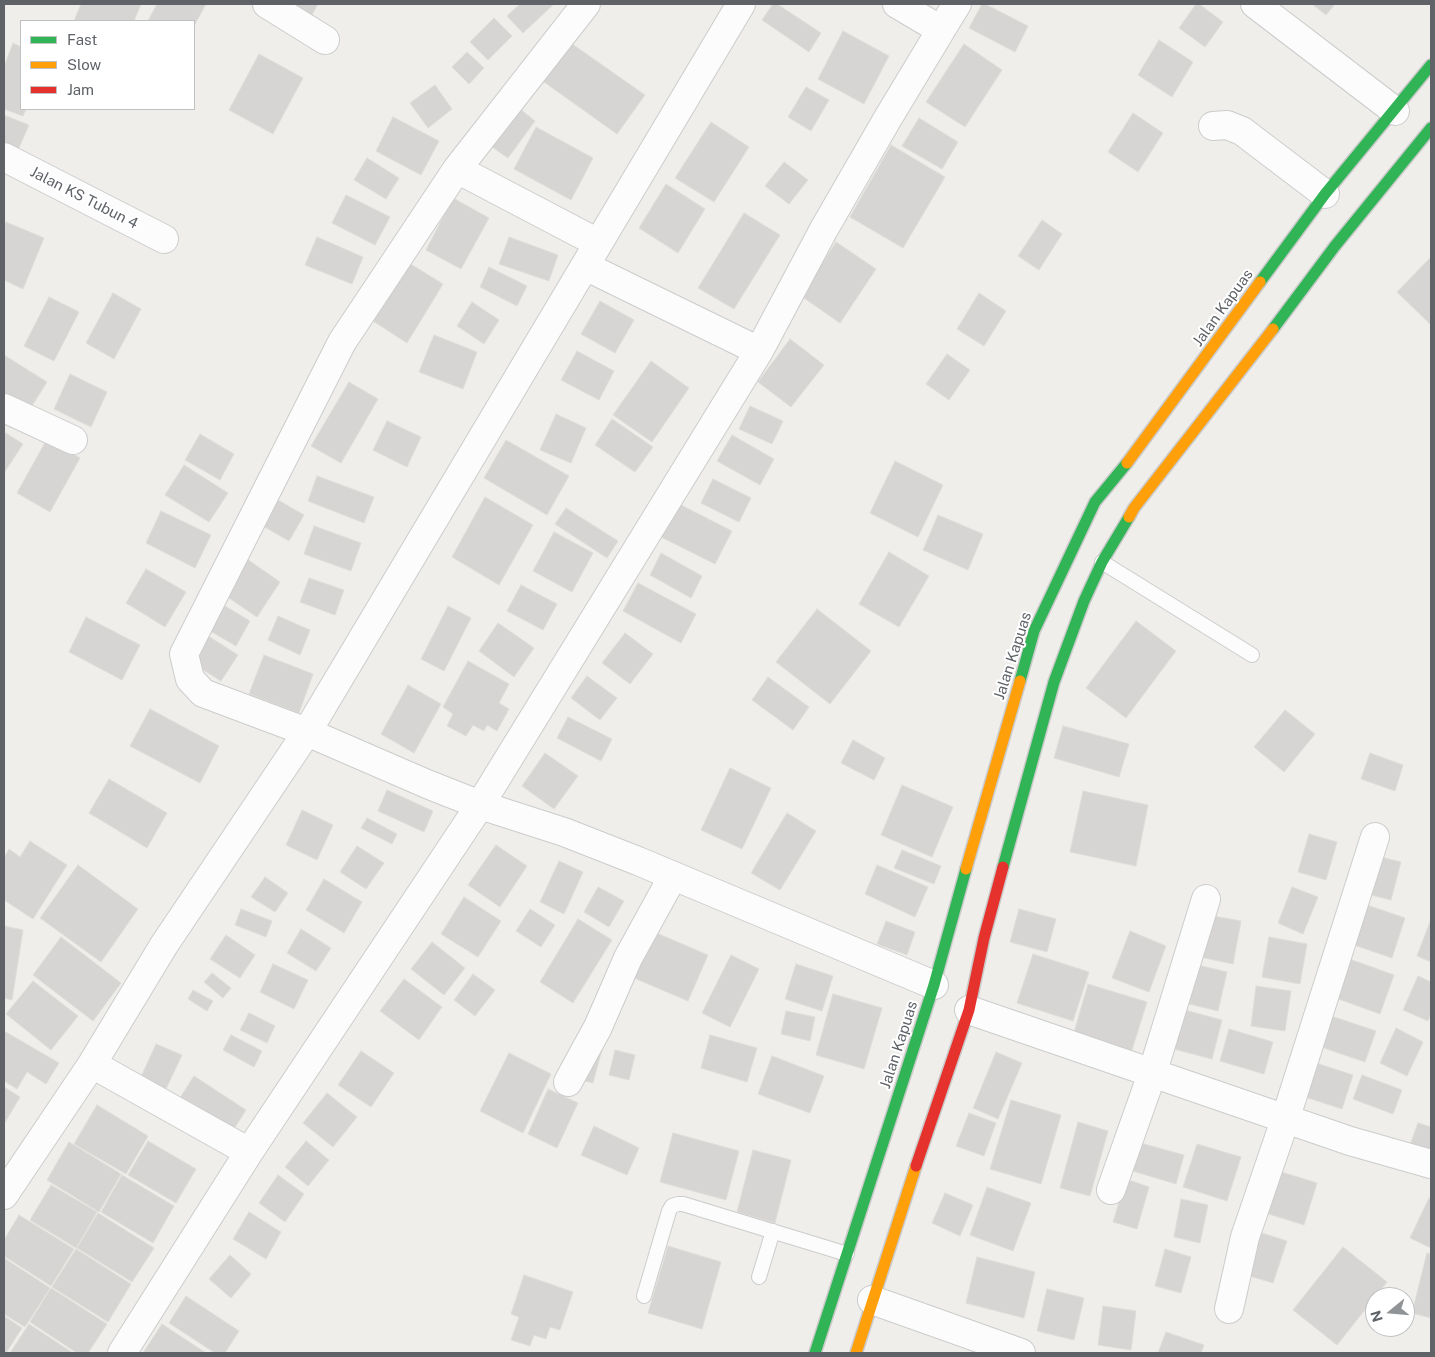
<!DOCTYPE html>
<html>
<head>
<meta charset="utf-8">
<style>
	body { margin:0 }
	#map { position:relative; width:1435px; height:1357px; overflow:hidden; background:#efeeea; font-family:"Public Sans",sans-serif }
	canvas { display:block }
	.frame { position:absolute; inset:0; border:5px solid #5f6368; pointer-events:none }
	.legend { position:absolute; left:20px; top:20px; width:175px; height:90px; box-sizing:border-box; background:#fff; border:1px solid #bfc1c3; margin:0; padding:6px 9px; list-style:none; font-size:15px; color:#5f6368 }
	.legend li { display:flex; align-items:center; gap:10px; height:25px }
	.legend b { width:25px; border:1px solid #bfc1c3 }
	.north { position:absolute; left:1365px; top:1287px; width:50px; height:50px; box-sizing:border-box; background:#fff; border:1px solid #bfc1c3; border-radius:50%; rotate:253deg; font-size:14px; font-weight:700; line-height:20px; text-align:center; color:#5f6368 }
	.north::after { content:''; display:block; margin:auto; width:18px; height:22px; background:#919496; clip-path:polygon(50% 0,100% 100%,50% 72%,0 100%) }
</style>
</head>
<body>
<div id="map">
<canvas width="1435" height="1357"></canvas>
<div class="frame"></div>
<ul class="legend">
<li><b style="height:6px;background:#30b455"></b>Fast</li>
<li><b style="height:6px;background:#ff9f0a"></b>Slow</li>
<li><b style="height:6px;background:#e5322d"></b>Jam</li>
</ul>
<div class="north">N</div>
</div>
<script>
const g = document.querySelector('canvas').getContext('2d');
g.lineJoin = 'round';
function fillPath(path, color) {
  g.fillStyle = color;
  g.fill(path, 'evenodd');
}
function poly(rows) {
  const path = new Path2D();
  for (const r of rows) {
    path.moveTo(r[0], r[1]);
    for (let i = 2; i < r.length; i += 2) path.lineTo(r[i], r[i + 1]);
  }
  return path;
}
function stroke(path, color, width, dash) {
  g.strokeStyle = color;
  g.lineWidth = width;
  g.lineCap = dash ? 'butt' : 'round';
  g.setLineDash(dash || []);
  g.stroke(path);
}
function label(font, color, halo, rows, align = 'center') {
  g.font = font + ' "Public Sans",sans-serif';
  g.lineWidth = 4;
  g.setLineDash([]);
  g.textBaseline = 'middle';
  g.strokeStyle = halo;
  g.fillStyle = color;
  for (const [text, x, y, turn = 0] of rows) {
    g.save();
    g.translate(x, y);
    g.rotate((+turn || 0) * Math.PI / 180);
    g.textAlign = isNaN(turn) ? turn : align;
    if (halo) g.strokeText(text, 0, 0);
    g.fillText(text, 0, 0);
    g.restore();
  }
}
const building = poly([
	[81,4,141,4,134,21,74,21,81,4],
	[157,4,206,4,194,26,194,21,148,21,157,4],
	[282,4,318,4,309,20,282,4],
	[520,4,554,4,523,33,507,16,520,4],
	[773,4,777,4,821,33,809,52,762,20,773,4],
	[982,4,985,4,1028,26,1015,52,969,28,982,4],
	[1196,4,1199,4,1223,22,1205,47,1179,28,1196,4],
	[1312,4,1335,4,1326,15,1312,4],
	[494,18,512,36,488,60,470,42,494,18],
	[843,31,889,56,864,104,818,79,843,31],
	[565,39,645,95,617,134,537,77,565,39],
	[1159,40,1193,62,1172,97,1138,75,1159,40],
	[13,43,21,47,21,109,26,109,23,116,4,109,4,67,13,43],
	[964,44,1002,70,965,127,926,102,964,44],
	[467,52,484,68,469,84,452,67,467,52],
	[259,54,303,78,273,134,229,110,259,54],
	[435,85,452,109,428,128,410,103,435,85],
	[806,87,829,100,811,131,788,117,806,87],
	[520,109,535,121,508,158,492,147,520,109],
	[1133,113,1163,133,1138,172,1108,152,1133,113],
	[4,115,29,125,18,150,4,144,4,115],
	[393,117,439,141,421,175,376,151,393,117],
	[919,118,958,142,942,169,902,146,919,118],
	[711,122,749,147,714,202,675,178,711,122],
	[536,127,593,158,571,200,514,169,536,127],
	[891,145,945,177,903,248,850,217,891,145],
	[367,158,399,178,386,199,354,180,367,158],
	[784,162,808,180,789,204,765,186,784,162],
	[666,184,705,209,678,253,639,228,666,184],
	[346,195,390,217,375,245,332,223,346,195],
	[453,198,489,218,461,269,426,250,453,198],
	[744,213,780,235,734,309,698,288,744,213],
	[1042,220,1062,234,1039,270,1018,256,1042,220],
	[6,222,44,238,23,289,4,280,4,228,6,222],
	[317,237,363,257,352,284,305,265,317,237],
	[509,237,558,255,549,281,499,264,509,237],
	[836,242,876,269,840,323,801,296,836,242],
	[1431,257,1431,325,1397,292,1431,257],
	[409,263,443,284,407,343,373,321,409,263],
	[489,267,527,286,517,306,480,287,489,267],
	[113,293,141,309,114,359,86,343,113,293],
	[979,293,1006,311,984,346,957,329,979,293],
	[49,297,79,312,54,361,24,346,49,297],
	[600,301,634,320,615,353,581,334,600,301],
	[472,302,499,320,484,344,457,326,472,302],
	[434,335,477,352,463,389,419,372,434,335],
	[790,339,824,365,791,407,758,382,790,339],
	[577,351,614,371,599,400,561,380,577,351],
	[947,354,970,370,949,400,926,384,947,354],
	[4,355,47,382,30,409,4,393,4,355],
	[651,361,689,388,652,442,613,415,651,361],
	[70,374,107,392,91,427,54,409,70,374],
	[349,382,378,399,341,463,311,446,349,382],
	[750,406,783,421,772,444,739,429,750,406],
	[556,414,586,428,571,463,540,450,556,414],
	[612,419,653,447,635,472,595,445,612,419],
	[387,421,421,437,407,467,373,450,387,421],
	[6,433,23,444,4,473,4,435,6,433],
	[200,434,234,454,220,480,185,460,200,434],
	[732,435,774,459,760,485,717,461,732,435],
	[47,439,80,458,50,512,17,493,47,439],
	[506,440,569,476,547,515,484,478,506,440],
	[895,461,943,485,918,537,870,513,895,461],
	[184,465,228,493,209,522,165,495,184,465],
	[317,476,374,497,364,523,308,501,317,476],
	[713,479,751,498,739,522,701,503,713,479],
	[485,497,533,525,499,585,452,557,485,497],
	[278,500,304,515,289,541,263,526,278,500],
	[675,502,732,531,715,564,659,536,675,502],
	[566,508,618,541,607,558,555,524,566,508],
	[161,511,211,535,195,568,146,543,161,511],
	[938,515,983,534,968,570,923,550,938,515],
	[314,526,361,543,351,571,304,554,314,526],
	[554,532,593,553,572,592,533,571,554,532],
	[889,552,929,576,899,627,859,604,889,552],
	[661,553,702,576,691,598,650,575,661,553],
	[247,559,280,582,257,617,223,594,247,559],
	[146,569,186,592,165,627,126,603,146,569],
	[309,578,344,590,335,615,300,602,309,578],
	[638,583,696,614,681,643,623,611,638,583],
	[521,585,557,604,543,630,507,611,521,585],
	[220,603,250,621,236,646,205,628,220,603],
	[448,606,471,618,444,671,421,659,448,606],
	[817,609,871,651,830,704,776,662,817,609],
	[278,616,310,630,300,655,268,640,278,616],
	[86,617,140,645,122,680,69,652,86,617],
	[1136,621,1176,651,1126,718,1086,688,1136,621],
	[498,623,534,648,514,677,479,651,498,623],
	[625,633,653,654,630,684,602,663,625,633],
	[205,634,238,655,221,681,189,661,205,634],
	[264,655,313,674,299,713,249,694,264,655],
	[468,661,509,684,499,703,509,709,497,731,487,725,484,731,473,725,466,736,447,726,453,714,443,707,468,661],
	[587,676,617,698,600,720,571,698,587,676],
	[768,677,809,707,793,730,752,700,768,677],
	[408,685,441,704,414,753,381,734,408,685],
	[150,709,219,746,200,783,130,746,150,709],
	[1285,710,1315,734,1284,772,1254,747,1285,710],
	[568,717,612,739,601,761,557,738,568,717],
	[1063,726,1129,744,1119,777,1054,758,1063,726],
	[853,740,885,758,874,780,841,763,853,740],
	[545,753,578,776,554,809,522,786,545,753],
	[1370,753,1403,765,1395,791,1361,779,1370,753],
	[730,768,771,788,742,849,701,830,730,768],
	[109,779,167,813,147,848,89,813,109,779],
	[902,785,953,807,932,857,881,835,902,785],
	[387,790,433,811,424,832,378,811,387,790],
	[1083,791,1148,805,1136,866,1070,852,1083,791],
	[302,810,333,825,317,860,286,845,302,810],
	[787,813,816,831,780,890,751,873,787,813],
	[367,818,397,834,392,844,361,828,367,818],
	[1309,834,1337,842,1326,880,1298,872,1309,834],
	[30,841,67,865,33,919,4,900,4,858,9,849,20,857,30,841],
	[496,845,527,866,500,907,468,885,496,845],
	[357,846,384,863,366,889,340,872,357,846],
	[902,850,941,866,934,884,894,868,902,850],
	[1373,855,1401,862,1391,900,1363,893,1373,855],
	[559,861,583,872,564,914,540,902,559,861],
	[78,865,138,909,101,962,40,918,78,865],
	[877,865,928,887,915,917,865,894,877,865],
	[265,877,288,893,275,912,251,897,265,877],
	[324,879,362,902,344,933,306,910,324,879],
	[598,887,624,901,609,927,584,912,598,887],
	[1292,887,1318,897,1303,934,1278,923,1292,887],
	[464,897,501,921,478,957,441,934,464,897],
	[1367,905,1405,918,1392,958,1354,945,1367,905],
	[241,909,272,921,266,937,235,925,241,909],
	[530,909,555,925,541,947,516,931,530,909],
	[1019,909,1056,919,1047,952,1010,942,1019,909],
	[1208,915,1241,921,1233,964,1200,957,1208,915],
	[578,919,612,940,573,1003,540,982,578,919],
	[1431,919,1431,962,1417,956,1431,919],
	[886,921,915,932,907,955,877,944,886,921],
	[4,926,23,930,12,1000,4,998,4,926],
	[301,929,331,948,316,971,287,953,301,929],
	[647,929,708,955,688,1001,627,975,647,929],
	[1130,931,1166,946,1149,992,1112,978,1130,931],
	[226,935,255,955,240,978,210,959,226,935],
	[61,937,121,983,93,1021,33,975,61,937],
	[1269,937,1307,944,1300,984,1262,977,1269,937],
	[432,942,465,968,444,995,411,969,432,942],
	[1033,954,1089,972,1073,1021,1017,1003,1033,954],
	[731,955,759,969,730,1027,702,1013,731,955],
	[1344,957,1394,975,1380,1014,1330,996,1344,957],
	[1190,963,1227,972,1218,1011,1181,1002,1190,963],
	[273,964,308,980,294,1009,260,992,273,964],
	[796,964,833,976,822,1011,785,999,796,964],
	[212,973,231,988,223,998,204,982,212,973],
	[473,974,495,990,475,1016,454,1000,473,974],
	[1418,976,1431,982,1431,1013,1428,1021,1403,1010,1418,976],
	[404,979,442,1007,419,1040,380,1011,404,979],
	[33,981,78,1016,51,1050,6,1014,33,981],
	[1088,984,1147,1002,1131,1053,1073,1036,1088,984],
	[1256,986,1291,991,1285,1031,1251,1026,1256,986],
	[193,990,213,1001,207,1011,188,999,193,990],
	[833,994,882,1008,864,1069,816,1055,833,994],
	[1181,1009,1222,1020,1212,1059,1170,1048,1181,1009],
	[786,1011,815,1017,810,1041,781,1034,786,1011],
	[249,1013,275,1026,267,1043,240,1030,249,1013],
	[1325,1014,1376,1031,1365,1062,1315,1045,1325,1014],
	[1396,1028,1423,1042,1407,1076,1380,1063,1396,1028],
	[1229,1029,1273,1042,1264,1074,1220,1061,1229,1029],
	[4,1031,59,1063,46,1084,27,1072,17,1089,4,1081,4,1031],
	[231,1035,262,1051,254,1067,223,1050,231,1035],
	[710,1035,757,1048,747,1082,701,1068,710,1035],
	[604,1042,593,1083,581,1080,604,1042],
	[156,1044,182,1055,165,1091,140,1079,156,1044],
	[615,1050,635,1055,629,1080,609,1075,615,1050],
	[361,1051,394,1073,371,1107,338,1085,361,1051],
	[996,1052,1022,1063,998,1119,973,1108,996,1052],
	[509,1053,551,1074,523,1133,480,1111,509,1053],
	[772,1056,824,1076,810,1113,758,1094,772,1056],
	[1310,1061,1353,1075,1342,1109,1299,1095,1310,1061],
	[1362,1075,1402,1090,1393,1114,1353,1099,1362,1075],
	[194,1076,246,1110,230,1135,178,1101,194,1076],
	[4,1087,20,1097,4,1124,4,1087],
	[548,1089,578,1103,557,1148,528,1134,548,1089],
	[327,1093,357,1117,333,1147,303,1123,327,1093],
	[1011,1100,1061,1115,1041,1184,990,1169,1011,1100],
	[97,1105,148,1136,126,1174,74,1144,97,1105],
	[969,1113,996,1123,984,1156,956,1146,969,1113],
	[1078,1122,1108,1131,1090,1196,1060,1188,1078,1122],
	[1418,1123,1431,1127,1431,1152,1410,1145,1418,1123],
	[594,1126,639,1148,627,1175,581,1155,594,1126],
	[673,1133,739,1151,726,1200,660,1182,673,1133],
	[148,1141,196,1169,176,1203,128,1175,148,1141],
	[306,1141,329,1160,308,1186,285,1167,306,1141],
	[1133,1141,1184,1155,1176,1184,1126,1169,1133,1141],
	[69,1142,121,1174,99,1212,47,1180,69,1142],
	[1197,1144,1241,1157,1227,1201,1183,1187,1197,1144],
	[753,1150,791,1160,775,1223,737,1212,753,1150],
	[1272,1169,1317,1183,1304,1225,1259,1211,1272,1169],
	[122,1175,174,1206,153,1243,101,1212,122,1175],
	[278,1175,304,1194,285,1222,259,1203,278,1175],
	[1126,1179,1149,1187,1137,1229,1113,1222,1126,1179],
	[51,1185,97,1212,76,1248,30,1220,51,1185],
	[987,1187,1031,1203,1013,1251,970,1235,987,1187],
	[945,1193,973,1205,960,1236,932,1223,945,1193],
	[1429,1198,1431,1199,1431,1248,1410,1238,1429,1198],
	[1181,1199,1208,1205,1200,1243,1174,1237,1181,1199],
	[249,1212,281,1232,266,1259,233,1239,249,1212],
	[98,1213,154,1248,132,1282,77,1248,98,1213],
	[19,1215,74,1249,51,1286,4,1256,4,1240,19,1215],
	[1259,1232,1287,1241,1273,1283,1246,1275,1259,1232],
	[668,1246,721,1262,702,1329,648,1313,668,1246],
	[1343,1247,1387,1282,1337,1345,1293,1310,1343,1247],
	[76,1249,131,1284,108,1322,52,1287,76,1249],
	[1165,1249,1191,1257,1181,1293,1155,1286,1165,1249],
	[1427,1253,1431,1254,1431,1318,1412,1313,1427,1253],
	[230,1255,251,1274,231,1298,209,1279,230,1255],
	[977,1257,1035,1272,1024,1318,966,1303,977,1257],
	[4,1258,50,1288,25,1327,4,1314,4,1258],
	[524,1275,573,1292,560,1330,550,1327,546,1339,534,1335,530,1346,511,1340,519,1317,511,1314,524,1275],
	[51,1288,107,1324,88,1353,77,1353,30,1322,51,1288],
	[1047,1289,1084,1298,1074,1340,1037,1331,1047,1289],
	[186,1296,239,1331,225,1353,215,1353,169,1323,186,1296],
	[1103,1306,1136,1311,1131,1350,1098,1345,1103,1306],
	[4,1316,22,1328,6,1353,4,1353,4,1316],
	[29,1324,73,1353,10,1353,29,1324],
	[162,1324,206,1353,143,1353,162,1324],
	[1166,1332,1204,1345,1201,1353,1158,1353,1166,1332]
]);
const lane = poly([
	[1102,562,1252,655],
	[759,1277,773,1231],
	[644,1296,669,1211,672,1206,678,1204,683,1204,847,1254]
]);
const street = poly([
	[267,4,325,40],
	[586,4,457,169,342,342,184,654,190,679,203,693,307,732,427,784,480,805,564,832,638,861,934,985],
	[1255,4,1395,111],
	[941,30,957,4],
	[1213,126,1227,125,1242,131,1325,194],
	[4,157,164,239],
	[457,169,598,243],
	[585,266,759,351],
	[4,408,73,440],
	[969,1010,1350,1141,1431,1164],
	[92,1064,249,1152],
	[568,1082,598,1027,628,958,673,876],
	[1111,1190,1152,1074,1206,899],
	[4,1195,92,1064,164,945,307,732,741,4],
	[872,1300,1021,1353],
	[1229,1309,1245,1237,1285,1120,1375,837],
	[122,1353,249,1152,480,805,759,351,824,229,888,118,941,30,897,4]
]);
const fast = poly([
	[1260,282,1325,194,1431,65],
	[1273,329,1335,246,1431,128],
	[1020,681,1034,631,1095,502,1127,463],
	[1003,867,1054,682,1084,601,1102,562,1129,517],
	[815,1353,934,985,966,869]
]);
const slow = poly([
	[1127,463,1260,282],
	[1129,517,1134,508,1273,329],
	[966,869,1020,681],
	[856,1353,916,1166]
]);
const jam = poly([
	[916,1166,969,1010,984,938,1003,867]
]);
const streetNames = [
	["Jalan KS Tubun 4",84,198,27],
	["Jalan Kapuas",1223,308,-54],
	["Jalan Kapuas",1013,656,-72],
	["Jalan Kapuas",899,1045,-72]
];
fillPath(building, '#d6d5d3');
stroke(building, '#deddd9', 1);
stroke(lane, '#cbcccc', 16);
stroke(street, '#cbcccc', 30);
stroke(fast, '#cacacb', 14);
stroke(slow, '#cacacb', 14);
stroke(jam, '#cacacb', 14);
stroke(lane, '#fdfcfc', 14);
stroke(street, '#fdfcfc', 28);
stroke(fast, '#30b455', 11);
stroke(slow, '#ff9f0a', 11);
stroke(jam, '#e5322d', 11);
label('15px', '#5f6368', '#fff', streetNames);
</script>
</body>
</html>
